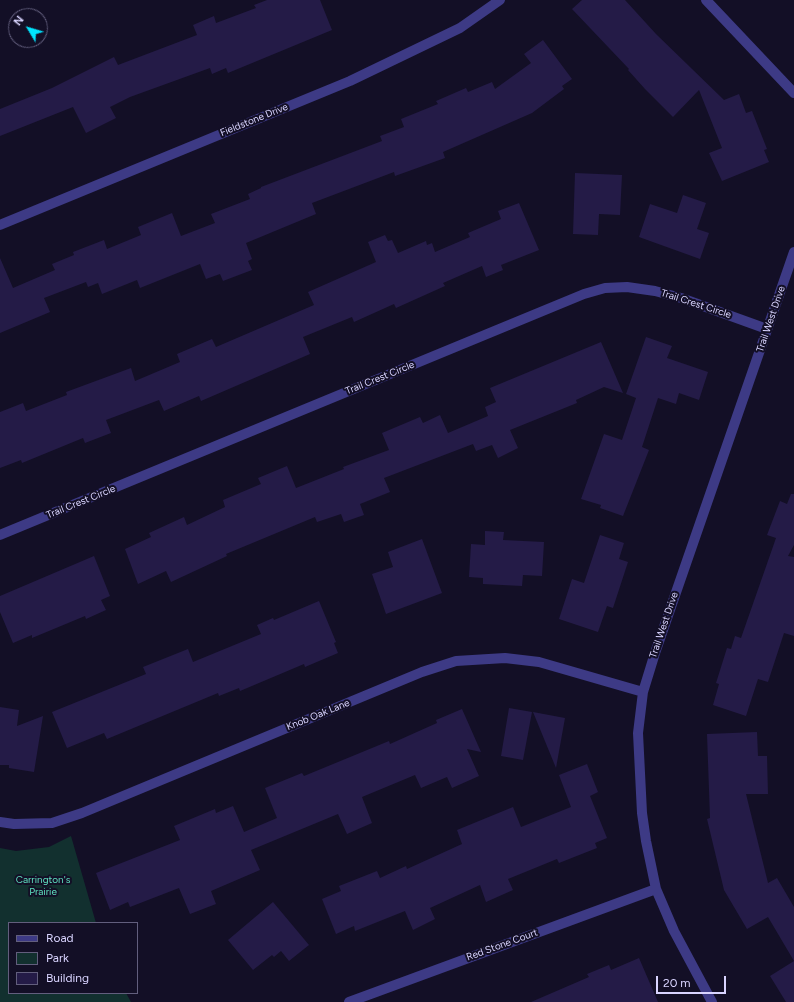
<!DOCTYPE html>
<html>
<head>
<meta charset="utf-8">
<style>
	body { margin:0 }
	#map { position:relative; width:794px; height:1002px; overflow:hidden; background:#130f26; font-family:Figtree,sans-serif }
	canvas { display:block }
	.legend { position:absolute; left:8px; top:922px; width:130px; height:72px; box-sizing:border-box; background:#130f26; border:1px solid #625e7d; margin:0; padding:5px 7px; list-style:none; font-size:12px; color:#d9d4ff }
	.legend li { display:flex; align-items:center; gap:8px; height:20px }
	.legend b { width:20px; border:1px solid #625e7d }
	.north { position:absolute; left:8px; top:8px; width:40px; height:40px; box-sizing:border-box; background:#130f26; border:1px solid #625e7d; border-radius:50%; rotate:308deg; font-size:11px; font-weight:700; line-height:16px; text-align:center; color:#d9d4ff }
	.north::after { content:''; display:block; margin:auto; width:14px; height:18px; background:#00e5ff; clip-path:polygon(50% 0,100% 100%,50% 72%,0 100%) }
	.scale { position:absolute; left:656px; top:976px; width:70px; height:18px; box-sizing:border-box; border:2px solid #d9d4ff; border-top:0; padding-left:5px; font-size:12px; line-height:14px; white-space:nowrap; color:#d9d4ff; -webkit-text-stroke:3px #130f26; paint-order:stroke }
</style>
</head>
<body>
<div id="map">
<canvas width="794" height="1002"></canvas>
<ul class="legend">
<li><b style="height:5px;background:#3d3a85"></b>Road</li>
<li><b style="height:11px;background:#12302f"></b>Park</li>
<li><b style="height:11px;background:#241b47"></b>Building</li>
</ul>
<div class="north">N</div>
<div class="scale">20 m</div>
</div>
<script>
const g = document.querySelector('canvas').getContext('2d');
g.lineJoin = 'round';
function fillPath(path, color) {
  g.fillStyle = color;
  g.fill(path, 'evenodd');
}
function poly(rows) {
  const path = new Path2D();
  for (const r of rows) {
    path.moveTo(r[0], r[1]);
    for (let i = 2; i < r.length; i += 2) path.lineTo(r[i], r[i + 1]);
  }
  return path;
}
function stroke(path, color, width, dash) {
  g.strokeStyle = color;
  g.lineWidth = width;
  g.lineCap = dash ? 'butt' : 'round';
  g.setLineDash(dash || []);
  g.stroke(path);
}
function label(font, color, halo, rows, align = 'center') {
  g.font = font + ' Figtree,sans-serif';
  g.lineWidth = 4;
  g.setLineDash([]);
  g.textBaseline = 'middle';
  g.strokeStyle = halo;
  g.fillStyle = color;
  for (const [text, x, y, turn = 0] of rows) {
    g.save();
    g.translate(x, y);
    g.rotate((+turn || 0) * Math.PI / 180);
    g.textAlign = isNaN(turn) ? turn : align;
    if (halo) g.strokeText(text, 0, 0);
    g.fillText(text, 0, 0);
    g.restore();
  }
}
const green = poly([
	[71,836,96,923,9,923,9,993,126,993,131,1002,0,1002,0,848,16,851,49,847]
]);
const building = poly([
	[267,0,320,0,332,30,228,73,226,68,212,74,210,68,130,97,110,107,116,118,86,133,73,107,0,136,0,109,52,88,114,57,118,65,197,35,193,25,214,16,216,23,256,8,254,5],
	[582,0,625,0,656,34,724,100,739,94,746,113,752,111,767,149,764,150,769,162,722,181,709,153,722,148,699,90,673,117,645,89,628,70,629,69,572,9],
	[543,40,572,79,562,86,564,89,532,113,443,152,445,158,395,176,394,172,312,203,316,214,246,243,252,259,248,261,252,270,223,281,220,274,206,279,200,264,140,288,137,280,102,294,98,283,88,287,86,282,44,298,50,312,0,333,0,258,13,288,55,270,52,264,74,255,73,252,104,240,107,249,141,235,138,227,172,213,181,236,215,223,211,214,250,199,248,194,261,188,261,187,382,141,380,136,404,127,401,119,438,104,436,101,466,88,468,92,492,82,495,89,531,63,524,54],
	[575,173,622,175,620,215,599,214,598,235,573,234],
	[683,195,706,203,697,229,709,233,700,259,639,237,650,204,677,213],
	[519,203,539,250,501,265,503,270,486,277,482,266,443,283,445,286,396,308,394,304,354,322,352,317,303,337,310,354,201,401,199,396,164,411,159,400,106,420,111,433,85,443,83,438,22,463,21,460,0,468,0,412,23,403,26,411,67,395,66,392,131,368,135,381,180,362,177,354,212,339,216,347,314,305,308,292,376,262,368,242,385,235,388,241,392,240,398,253,426,241,427,245,432,243,435,252,470,237,468,233,501,219,498,211],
	[646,337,672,346,667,358,708,372,699,400,679,393,676,404,658,398,642,447,649,450,623,516,600,508,601,505,581,499,604,434,622,440,636,398,626,394],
	[601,342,623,393,604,387,576,400,577,403,510,430,518,448,498,458,492,445,476,451,473,444,384,478,390,492,360,504,364,515,344,522,341,514,317,522,315,517,226,554,227,556,171,582,166,571,138,584,125,549,151,537,149,533,184,517,187,525,225,507,223,500,261,484,258,478,287,466,296,488,344,469,343,467,389,450,382,433,420,417,423,423,440,415,448,433,488,416,485,407,496,402,490,388],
	[791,494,794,494,794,545,788,556,794,557,794,636,784,633,768,682,758,679,746,716,713,705,719,684,716,683,727,648,731,649,735,636,741,638,776,538,767,535,780,501,787,504],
	[485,531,504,532,503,540,544,542,542,576,523,575,522,586,483,584,483,578,469,577,471,544,485,545],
	[600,535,624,543,619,559,628,562,613,608,607,606,598,632,559,619,572,579,584,583],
	[422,539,442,593,386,614,372,574,393,567,388,552],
	[94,556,110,596,101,600,106,610,86,619,85,616,32,638,32,635,13,643,0,612,0,596],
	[319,601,336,642,334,643,338,653,305,667,304,664,240,691,239,688,219,696,218,693,107,739,104,733,67,748,52,712,146,674,143,667,188,649,193,662,261,634,257,625,273,618,274,620],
	[0,707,19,710,17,726,43,716,34,772,9,768,9,765,0,765],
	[509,708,532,712,523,760,501,756],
	[462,709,481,752,467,749,479,776,452,788,447,777,421,788,415,775,362,797,372,823,347,834,338,814,251,850,260,870,211,891,216,904,190,914,179,888,130,907,128,902,110,910,96,873,180,840,174,826,215,809,216,813,233,806,244,832,277,818,265,788,302,773,304,776,389,741,390,744,437,723,436,720],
	[533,712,565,718,556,768],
	[757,732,758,756,767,756,768,794,746,794,768,883,777,878,794,907,794,961,768,917,747,929,724,890,707,819,710,818,707,734],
	[587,764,598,792,590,796,607,838,595,843,597,848,559,863,557,859,508,879,513,890,486,902,480,885,430,908,435,919,413,930,405,911,355,931,354,926,336,934,322,899,341,891,339,886,377,871,380,878,406,866,407,869,462,844,457,830,513,807,521,827,571,807,559,775],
	[273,902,309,945,289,961,281,951,274,957,272,955,253,970,228,940],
	[639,958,658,1002,531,1002,589,977,587,974,609,965,611,970],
	[794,961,794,1002,786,1002,770,976]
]);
const minor = poly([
	[706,0,794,93],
	[0,225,350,81,460,28,500,0],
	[0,535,584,294,605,288,627,287,655,291,681,298,767,329],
	[0,822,14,824,52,823,82,813,422,672,456,661,505,658,539,662,643,692],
	[349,1002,656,889],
	[712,1002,674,931,656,889,646,841,642,813,638,733,643,692,655,653,794,252]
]);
const streetNames = [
	["Fieldstone Drive",254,120,-22],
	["Trail Crest Circle",696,304,18],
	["Trail West Drive",771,319,-71],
	["Trail Crest Circle",380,378,-22],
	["Trail Crest Circle",81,502,-22],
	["Trail West Drive",664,625,-71],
	["Knob Oak Lane",318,715,-22],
	["Red Stone Court",502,945,-20]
];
const parkNames = [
	["Carrington's",43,880],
	["Prairie",43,892]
];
fillPath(green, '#12302f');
fillPath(building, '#241b47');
stroke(minor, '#3d3a85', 10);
label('10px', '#d9d4ff', '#130f26', streetNames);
label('10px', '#5fe0c0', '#130f26', parkNames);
</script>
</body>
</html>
